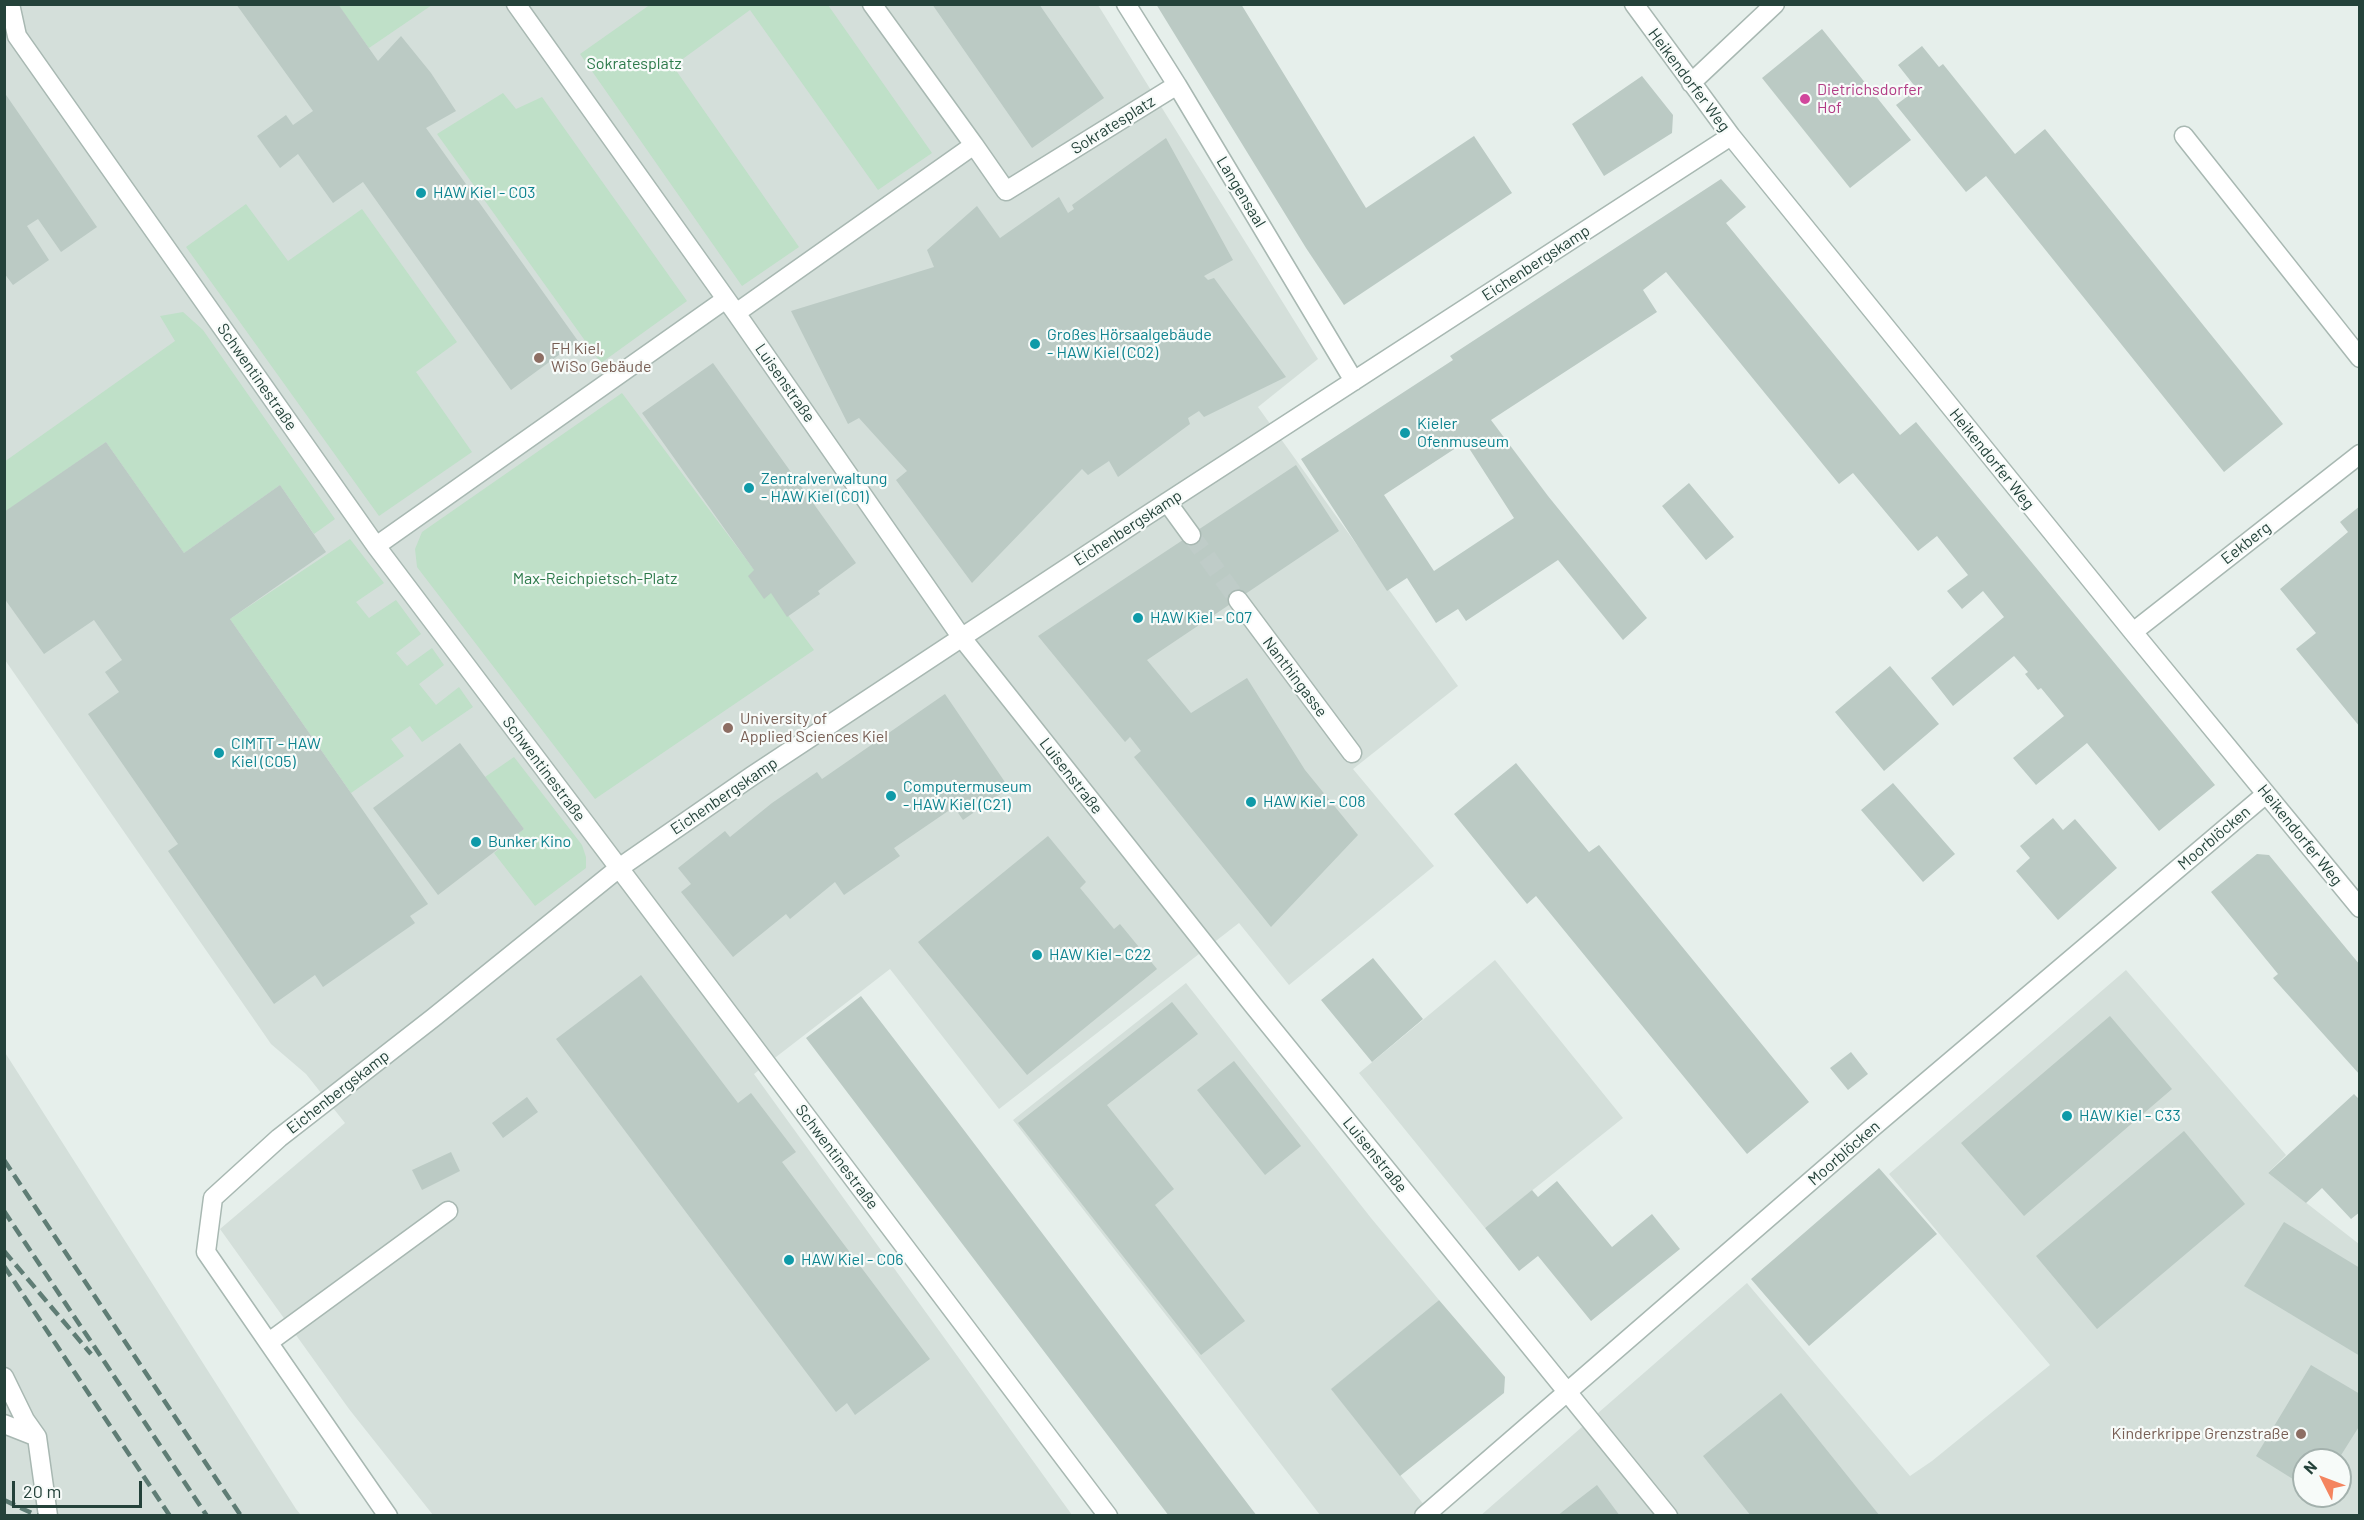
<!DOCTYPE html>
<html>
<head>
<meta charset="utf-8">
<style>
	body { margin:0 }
	#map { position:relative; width:2364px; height:1520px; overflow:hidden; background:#e6efeb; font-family:Barlow,sans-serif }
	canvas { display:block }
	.frame { position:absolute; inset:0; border:6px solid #24423a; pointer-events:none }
	.north { position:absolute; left:2292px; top:1448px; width:60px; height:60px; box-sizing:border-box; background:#f7fbf9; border:2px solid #a3b1ad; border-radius:50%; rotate:312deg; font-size:16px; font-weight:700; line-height:24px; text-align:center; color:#24423a }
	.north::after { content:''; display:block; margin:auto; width:21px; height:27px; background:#f4845f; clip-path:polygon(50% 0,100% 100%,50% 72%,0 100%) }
	.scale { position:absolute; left:12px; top:1481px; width:130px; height:27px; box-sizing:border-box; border:3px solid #24423a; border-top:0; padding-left:8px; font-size:18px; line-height:21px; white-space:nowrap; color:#24423a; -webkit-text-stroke:4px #f7fbf9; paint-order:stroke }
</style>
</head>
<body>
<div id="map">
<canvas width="2364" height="1520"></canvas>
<div class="frame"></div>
<div class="north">N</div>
<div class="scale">20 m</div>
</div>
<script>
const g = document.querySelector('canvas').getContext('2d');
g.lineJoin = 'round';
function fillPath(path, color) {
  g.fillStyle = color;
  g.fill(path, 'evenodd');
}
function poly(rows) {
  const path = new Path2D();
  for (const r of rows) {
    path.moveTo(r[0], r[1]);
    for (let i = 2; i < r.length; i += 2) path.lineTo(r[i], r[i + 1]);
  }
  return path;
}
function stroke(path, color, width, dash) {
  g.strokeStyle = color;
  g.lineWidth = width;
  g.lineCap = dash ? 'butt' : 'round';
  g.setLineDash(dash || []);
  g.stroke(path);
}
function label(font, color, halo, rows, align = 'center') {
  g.font = font + ' Barlow,sans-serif';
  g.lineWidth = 4.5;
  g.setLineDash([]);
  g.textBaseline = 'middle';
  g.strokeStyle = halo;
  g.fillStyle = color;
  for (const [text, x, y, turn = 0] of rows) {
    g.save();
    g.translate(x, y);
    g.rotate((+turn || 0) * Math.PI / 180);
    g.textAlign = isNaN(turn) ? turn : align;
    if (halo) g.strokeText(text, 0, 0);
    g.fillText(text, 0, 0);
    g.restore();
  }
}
const built = poly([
	[4,5,1098,5,1318,359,1258,407,1458,686,1353,769,1434,866,1289,985,1239,923,999,1109,890,969,754,1074,1072,1515,433,1515,349,1409,220,1229,345,1123,306,1074,271,1044,5,660],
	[1495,960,1623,1118,1485,1228,1359,1073],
	[2126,970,2286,1155,2268,1173,2359,1244,2359,1515,1480,1516,1747,1283,1910,1476,1932,1461,2050,1365,1889,1174],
	[2304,1460,2340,1460,2340,1496,2304,1496],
	[1186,983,1371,1218,1439,1300,1332,1389,1432,1515,1320,1515,1202,1361,1013,1120],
	[4,1051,296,1509,301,1515,5,1515]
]);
const green = poly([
	[651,4,828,5,932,153,878,190,750,10,673,66,799,247,742,286,580,54],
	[338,5,432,5,369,48],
	[503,93,516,109,542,97,687,301,601,363,437,134],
	[246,204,288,261,362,209,457,342,416,372,472,452,379,516,186,247],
	[183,312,203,330,335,519,314,534,280,485,184,553,106,442,5,512,4,462,175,341,160,316],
	[622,393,814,650,595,799,417,567,415,549,422,532],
	[350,539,384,583,356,602,369,618,396,600,421,634,396,653,407,666,432,648,444,665,419,684,436,705,459,687,473,707,422,742,410,726,391,739,404,756,351,793,230,619],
	[514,757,582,845,586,857,586,868,535,906,494,853,524,829,485,777]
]);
const building = poly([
	[236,4,338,4,378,61,401,36,431,73,456,111,426,128,578,341,511,390,363,182,333,203,298,154,280,168,257,136,286,115,293,125,313,111],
	[932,4,1039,4,1104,98,1032,148],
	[1156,4,1241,4,1366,208,1474,136,1512,193,1344,305,1306,248],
	[1822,29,1911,140,1850,188,1762,78],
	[1922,46,1939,67,1943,64,2015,154,2045,129,2283,424,2224,472,1986,176,1966,192,1896,105,1917,89,1898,65],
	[1642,76,1673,115,1672,133,1604,176,1572,124],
	[4,92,97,227,61,252,38,219,27,226,49,260,13,285,4,273],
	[1166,138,1233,260,1204,276,1208,280,1214,278,1286,377,1204,417,1199,411,1188,418,1190,424,1118,477,1109,461,1088,475,1082,469,972,583,896,480,907,471,859,418,848,424,791,311,934,267,927,250,977,206,1000,238,1059,197,1068,213,1074,209,1072,205],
	[1721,179,1746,207,1726,223,1900,435,1916,422,2215,785,2159,831,2087,743,2036,785,2013,758,2064,716,2041,688,2038,690,2025,674,2028,672,2014,656,1953,706,1931,678,2004,617,1983,591,1962,609,1947,591,1968,575,1937,536,1918,551,1853,473,1839,484,1666,272,1643,290,1657,312,1491,420,1548,496,1647,618,1623,640,1558,560,1466,621,1458,609,1436,623,1407,578,1387,591,1301,459,1453,360,1450,356],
	[1465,442,1514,518,1434,571,1384,495],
	[713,363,856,563,818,591,820,594,787,617,771,593,764,599,748,576,754,570,642,413],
	[106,442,184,553,280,485,326,552,230,619,428,904,410,916,415,923,323,987,315,975,274,1004,168,851,178,844,88,714,119,692,105,672,122,660,94,620,44,654,4,598,4,512],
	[1296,465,1339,531,1147,660,1191,713,1247,678,1305,770,1358,835,1271,927,1134,757,1141,751,1130,737,1125,742,1038,636],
	[1689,483,1734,537,1706,560,1662,506],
	[2360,506,2359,617,2360,727,2296,649,2316,633,2280,589,2348,532,2340,522],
	[1890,666,1939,724,1884,771,1835,712],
	[945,694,1009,788,963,820,954,807,894,848,900,856,844,895,835,882,790,919,786,914,733,957,681,892,691,884,678,868,725,831,730,837,772,803,817,772,822,779],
	[460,743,524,829,438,895,373,808],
	[1516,763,1589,852,1599,845,1809,1102,1747,1154,1536,896,1527,904,1454,814],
	[1893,783,1955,854,1923,882,1861,810],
	[2053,818,2063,830,2075,819,2117,868,2058,920,2016,871,2030,858,2020,846],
	[1048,836,1086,882,1080,888,1114,929,1120,924,1157,969,1027,1075,918,942],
	[2257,854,2269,855,2360,965,2360,1075,2273,978,2278,974,2211,892],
	[1373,958,1423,1019,1372,1062,1321,1000],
	[641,975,738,1103,751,1093,796,1152,782,1162,930,1359,855,1415,847,1403,836,1412,556,1039],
	[861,996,957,1121,1257,1516,1169,1516,806,1038],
	[1172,1002,1198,1034,1107,1105,1174,1189,1155,1205,1245,1321,1201,1355,1018,1123],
	[2110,1016,2172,1089,2024,1216,1961,1143],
	[1851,1052,1868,1074,1848,1090,1830,1068],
	[1234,1061,1301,1146,1265,1175,1197,1090],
	[2354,1094,2360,1100,2360,1212,2351,1219,2322,1188,2306,1203,2268,1173],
	[527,1097,538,1112,503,1138,492,1123],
	[2184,1131,2245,1204,2097,1329,2036,1256],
	[451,1152,460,1171,422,1190,412,1170],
	[1879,1168,1937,1234,1809,1346,1751,1279],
	[1557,1181,1612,1247,1652,1214,1680,1249,1591,1321,1538,1256,1519,1271,1485,1228,1532,1190,1538,1197],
	[2284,1222,2360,1268,2360,1356,2244,1286],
	[1439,1300,1505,1377,1504,1393,1400,1476,1331,1389],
	[2311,1365,2360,1394,2360,1425,2338,1460,2304,1460,2304,1486,2256,1456],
	[1781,1393,1858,1489,1880,1516,1751,1516,1703,1456],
	[1597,1485,1620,1516,1557,1516,1571,1505]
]);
const minorTunnel = poly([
	[1191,535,1238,600]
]);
const minor = poly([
	[10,4,17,36,376,546,1108,1516],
	[516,4,736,313,962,638,1253,1005,1668,1516],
	[872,4,974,145],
	[1126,4,1177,85,1354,381],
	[1634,4,1731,136,2133,632,2360,908],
	[1691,83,1775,4],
	[2184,136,2360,358],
	[736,313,974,145,1006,191,1177,85],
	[1167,502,1191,535],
	[376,546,726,299],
	[1238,600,1352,753],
	[2133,632,2360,454],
	[269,1342,448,1211],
	[4,1377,25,1420,37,1437,48,1516],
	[4,1424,37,1437],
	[388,1516,206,1252,213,1198,279,1138,433,1018,619,868,752,776,1138,521,1731,136],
	[1424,1516,1873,1127,2266,794]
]);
const rail = poly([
	[4,1160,241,1516],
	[4,1211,207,1516],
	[4,1251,91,1354],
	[4,1266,170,1516],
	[4,1500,38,1516]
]);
const markers = [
	[1805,99,6,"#d1479c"],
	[421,193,6,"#0f9aa8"],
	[1035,344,6,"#0f9aa8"],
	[539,358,6,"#8d6e63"],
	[1405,433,6,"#0f9aa8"],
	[749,488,6,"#0f9aa8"],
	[1138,618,6,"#0f9aa8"],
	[728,728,6,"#8d6e63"],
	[219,753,6,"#0f9aa8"],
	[891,796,6,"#0f9aa8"],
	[1251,802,6,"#0f9aa8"],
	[476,842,6,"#0f9aa8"],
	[1037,955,6,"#0f9aa8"],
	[2067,1116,6,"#0f9aa8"],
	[789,1260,6,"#0f9aa8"],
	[2301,1434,6,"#8d6e63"]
];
const parkNames = [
	["Sokratesplatz",634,64],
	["Max-Reichpietsch-Platz",595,579]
];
const streetNames = [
	["Heikendorfer Weg",1689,80,53],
	["Sokratesplatz",1113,125,-32],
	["Langensaal",1241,192,59],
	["Eichenbergskamp",1536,263,-33],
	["Schwentinestraße",257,377,55],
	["Luisenstraße",785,383,55],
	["Heikendorfer Weg",1992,459,51],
	["Eichenbergskamp",1128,528,-33],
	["Eekberg",2246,543,-38],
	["Nanthingasse",1295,677,53],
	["Schwentinestraße",544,769,53],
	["Luisenstraße",1071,776,52],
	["Eichenbergskamp",724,796,-34],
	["Heikendorfer Weg",2300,835,51],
	["Moorblöcken",2214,838,-40],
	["Eichenbergskamp",338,1092,-38],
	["Moorblöcken",1844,1153,-41],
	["Luisenstraße",1375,1155,51],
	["Schwentinestraße",837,1157,53]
];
const hotelNames = [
	["Dietrichsdorfer",1817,90],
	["Hof",1817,108]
];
const cultureNames = [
	["HAW Kiel - C03",433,193],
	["Großes Hörsaalgebäude",1047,335],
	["- HAW Kiel (C02)",1047,353],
	["Kieler",1417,424],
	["Ofenmuseum",1417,442],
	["Zentralverwaltung",761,479],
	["- HAW Kiel (C01)",761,497],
	["HAW Kiel - C07",1150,618],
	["CIMTT - HAW",231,744],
	["Kiel (C05)",231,762],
	["Computermuseum",903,787],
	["- HAW Kiel (C21)",903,805],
	["HAW Kiel - C08",1263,802],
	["Bunker Kino",488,842],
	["HAW Kiel - C22",1049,955],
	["HAW Kiel - C33",2079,1116],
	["HAW Kiel - C06",801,1260]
];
const educationNames = [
	["FH Kiel,",551,349],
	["WiSo Gebäude",551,367],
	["University of",740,719],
	["Applied Sciences Kiel",740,737],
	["Kinderkrippe Grenzstraße",2289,1434,"right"]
];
fillPath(built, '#d4dfda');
fillPath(green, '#bfe0c8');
fillPath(building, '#bbcac4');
stroke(minorTunnel, '#bfccc8', 18, [18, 9]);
stroke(minor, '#a8b8b2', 21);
stroke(minor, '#fff', 18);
stroke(rail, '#5f7d75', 4.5, [12, 6]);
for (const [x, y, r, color] of markers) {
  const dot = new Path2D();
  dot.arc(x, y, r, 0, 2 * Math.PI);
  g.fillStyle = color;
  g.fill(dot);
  stroke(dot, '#f7fbf9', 2);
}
label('16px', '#2d7a4b', '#f7fbf9', parkNames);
label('16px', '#24423a', '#f7fbf9', streetNames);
label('16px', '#b23c85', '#f7fbf9', hotelNames, 'left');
label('16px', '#0d838f', '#f7fbf9', cultureNames, 'left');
label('16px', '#785e54', '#f7fbf9', educationNames, 'left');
</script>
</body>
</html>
